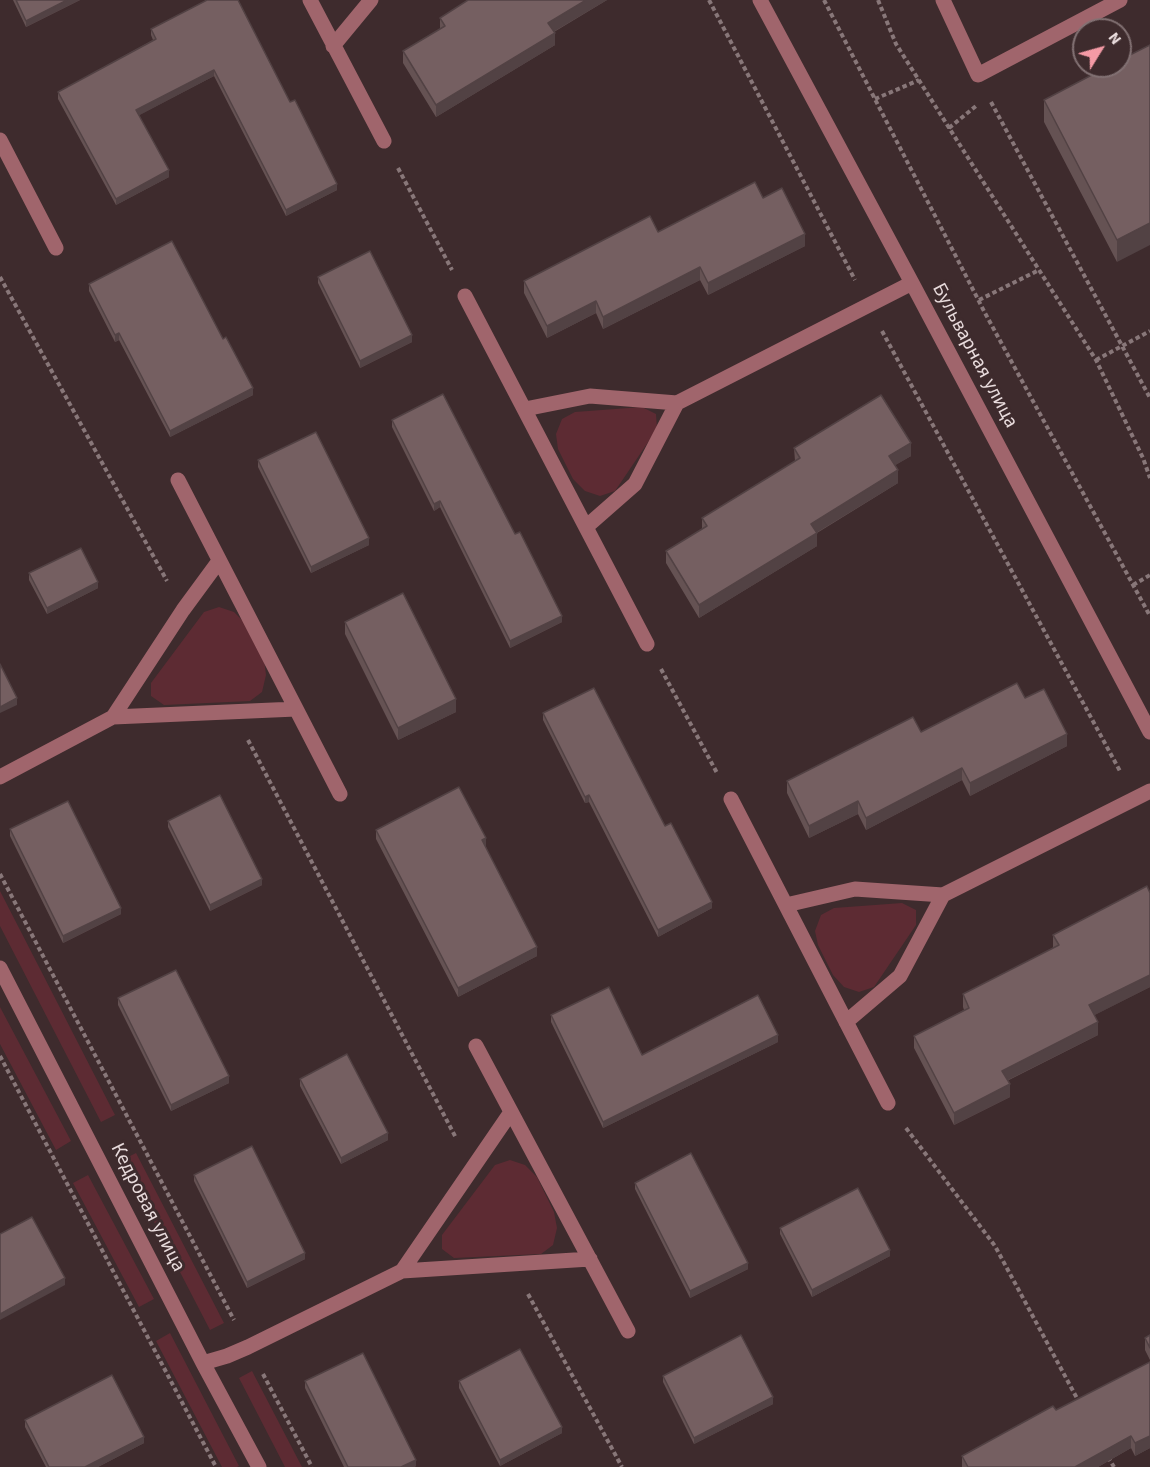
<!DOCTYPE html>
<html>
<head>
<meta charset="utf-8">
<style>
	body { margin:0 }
	#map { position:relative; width:1150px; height:1467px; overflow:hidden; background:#3e2b2d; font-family:"Source Sans 3",sans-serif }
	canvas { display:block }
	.north { position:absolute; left:1072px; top:18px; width:60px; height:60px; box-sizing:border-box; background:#3e2b2d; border:2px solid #827173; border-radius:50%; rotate:53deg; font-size:16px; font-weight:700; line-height:24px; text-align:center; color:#e8dbdc }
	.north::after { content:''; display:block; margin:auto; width:21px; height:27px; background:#f49aa5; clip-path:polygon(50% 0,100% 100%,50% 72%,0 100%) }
</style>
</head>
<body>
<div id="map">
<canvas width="1150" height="1467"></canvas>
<div class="north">N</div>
</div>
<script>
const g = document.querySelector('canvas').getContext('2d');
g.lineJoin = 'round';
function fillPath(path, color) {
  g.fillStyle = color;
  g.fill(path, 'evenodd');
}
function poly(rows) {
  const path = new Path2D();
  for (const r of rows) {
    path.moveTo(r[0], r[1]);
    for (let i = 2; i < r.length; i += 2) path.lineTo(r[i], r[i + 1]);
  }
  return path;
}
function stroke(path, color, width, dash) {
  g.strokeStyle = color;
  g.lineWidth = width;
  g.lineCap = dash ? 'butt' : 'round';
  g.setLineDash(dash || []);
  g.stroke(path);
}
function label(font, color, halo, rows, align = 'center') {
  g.font = font + ' "Source Sans 3",sans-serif';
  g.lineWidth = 6;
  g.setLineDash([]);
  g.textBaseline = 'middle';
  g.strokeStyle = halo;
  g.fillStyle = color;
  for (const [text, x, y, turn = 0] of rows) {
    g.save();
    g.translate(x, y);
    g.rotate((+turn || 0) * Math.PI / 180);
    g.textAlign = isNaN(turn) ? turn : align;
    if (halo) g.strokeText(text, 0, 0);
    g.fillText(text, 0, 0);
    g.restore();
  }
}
const green = poly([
	[642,407,656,414,657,429,615,491,600,496,585,491,573,479,558,449,556,434,562,419,575,412],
	[219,607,234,612,246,624,264,659,266,675,262,692,250,701,164,705,151,696,151,683,204,612],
	[0,891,115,1115,101,1122,0,926],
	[902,903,916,910,916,925,874,987,859,992,844,987,833,975,818,945,815,931,821,915,834,908],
	[0,1007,71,1141,56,1150,0,1044],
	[136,1153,224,1323,210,1330,122,1160],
	[510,1160,525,1165,537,1177,554,1212,557,1228,553,1245,541,1254,454,1258,442,1249,442,1235,495,1165],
	[88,1175,154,1299,139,1307,73,1183],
	[170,1333,239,1466,237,1467,222,1467,156,1341],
	[252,1371,302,1467,285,1467,239,1378]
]);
const path = poly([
	[709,0,855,280],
	[824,0,985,313,1150,616],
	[878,0,896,44,1096,360,1143,458,1150,478],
	[875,99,919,80],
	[991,102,1150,398],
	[949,128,976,106],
	[398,168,452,270],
	[0,277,167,581],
	[979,300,1039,270],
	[882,331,1121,773],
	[1096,360,1150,331],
	[1133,585,1150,575],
	[661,669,717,773],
	[248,740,456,1138],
	[0,874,234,1320],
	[0,1056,216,1467],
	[906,1128,995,1246,1079,1402],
	[528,1294,622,1467],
	[263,1374,312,1467],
	[1108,1457,1114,1467]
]);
const minor = poly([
	[310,0,384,141],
	[760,0,912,283,1150,732],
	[943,0,978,75,1120,0],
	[333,46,371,0],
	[0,140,56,248],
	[465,296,647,644],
	[525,409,590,396,677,403,912,283],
	[178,480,340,794],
	[586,527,635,484,677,403],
	[113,717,183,610,219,561],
	[0,777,113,717,296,709],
	[731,799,888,1103],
	[786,905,855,889,943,895,1150,791],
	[0,968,203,1363,259,1467],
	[846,1022,900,976,943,895],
	[476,1046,628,1331],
	[402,1271,511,1112],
	[203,1363,227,1356,248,1347,402,1271,590,1259]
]);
const wall = poly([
	[13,0,80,0,26,27],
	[468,0,607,0,554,32,555,45,436,117,403,63,403,51,440,29,440,18],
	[151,29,290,102,337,190,286,216,214,76,139,115,169,177,116,205,58,99,58,92,153,40,151,35],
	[1120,66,1117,262,1044,122,1044,100],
	[763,198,805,246,708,295,700,280,603,329,596,313,547,338,524,293,524,281,658,232],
	[318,277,412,342,360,368,318,283],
	[89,284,223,339,253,395,170,437,119,340,115,342,89,291],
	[392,420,515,534,562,622,510,648,440,507,434,511,392,427],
	[794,448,911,456,895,465,898,483,817,533,817,546,699,618,666,563,666,551,702,529,702,518,795,461],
	[258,460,369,545,311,573,258,467],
	[29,573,98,588,47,614,29,580],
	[345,622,456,712,398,740,345,634],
	[1025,698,1067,746,970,796,962,780,866,830,858,814,809,838,787,793,787,781,921,732],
	[543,713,665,826,712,908,658,937,589,802,585,803,543,720],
	[168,821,262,885,210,911,168,827],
	[10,829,121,914,63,943,10,836],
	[376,830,486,847,537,956,458,997,376,839],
	[1150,893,1150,987,1094,1015,1098,1035,1007,1081,1010,1097,954,1125,914,1048,914,1036,964,1010,963,1007,963,994,1053,948,1053,935],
	[118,998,229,1083,171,1111,118,1005],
	[551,1015,642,1055,778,1042,603,1128,551,1022],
	[300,1079,388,1140,341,1164,300,1086],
	[194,1175,305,1259,247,1288,194,1181],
	[635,1183,748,1269,690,1298,635,1189],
	[780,1228,890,1256,812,1297,780,1234],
	[1150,1335,1150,1360,1145,1350,1145,1338],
	[1150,1362,1150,1448,1135,1456,1131,1448,1098,1467,962,1467,962,1456,1056,1410],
	[663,1376,773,1404,694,1444,663,1382],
	[305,1381,416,1466,414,1467,344,1467,305,1388],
	[459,1381,562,1433,500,1466,459,1388],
	[25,1420,144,1443,98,1467,46,1467,25,1427]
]);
const shadedWall = poly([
	[67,0,80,0,26,27,26,21],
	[586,0,607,0,548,35,548,23],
	[555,33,555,45,436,117,436,105],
	[214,70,214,76,136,117,136,110],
	[169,170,169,177,116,205,116,199],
	[337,184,337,190,286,216,286,210],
	[1150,223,1150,245,1117,262,1117,240],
	[805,234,805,246,708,295,708,283],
	[700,267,700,280,603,329,603,317],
	[596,301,596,313,547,338,547,326],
	[119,333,119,340,115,342,115,335],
	[412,335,412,342,360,368,360,361],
	[253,388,253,395,170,437,170,431],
	[911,443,911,456,889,469,889,456],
	[898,470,898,483,811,536,811,524],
	[440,501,440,507,434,511,434,504],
	[817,533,817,546,699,618,699,605],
	[369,538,369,545,311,573,311,567],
	[98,582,98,588,47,614,47,608],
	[562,616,562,622,510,648,510,641],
	[17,698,17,705,0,713,0,707],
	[456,699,456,712,398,740,398,728],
	[1067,734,1067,746,970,796,970,783],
	[962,768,962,780,866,830,866,818],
	[589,795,589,802,585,803,585,797],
	[858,801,858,814,809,838,809,826],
	[486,838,486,847,482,850,482,840],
	[262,879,262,885,210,911,210,905],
	[712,902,712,908,658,937,658,930],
	[121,908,121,914,63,943,63,936],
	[537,947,537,956,458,997,458,988],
	[1150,975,1150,987,1089,1018,1089,1005],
	[1098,1022,1098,1035,1002,1083,1002,1071],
	[778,1035,778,1042,603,1128,603,1122],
	[229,1076,229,1083,171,1111,171,1105],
	[1010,1084,1010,1097,954,1125,954,1113],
	[388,1133,388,1140,341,1164,341,1158],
	[890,1250,890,1256,812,1297,812,1290],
	[305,1253,305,1259,247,1288,247,1282],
	[748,1263,748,1269,690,1298,690,1291],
	[65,1278,65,1285,0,1320,0,1314],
	[773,1397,773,1404,694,1444,694,1438],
	[562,1427,562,1433,500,1466,500,1460],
	[1131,1436,1131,1448,1098,1467,1075,1467],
	[1150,1436,1150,1448,1135,1456,1135,1443],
	[144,1437,144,1443,98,1467,85,1467],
	[416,1460,416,1466,414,1467,401,1467]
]);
const building = poly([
	[16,0,67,0,26,21,16,0],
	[207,0,238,0,290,102,295,100,337,184,286,210,214,70,136,110,169,170,116,199,58,92,156,39,151,29,207,0],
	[468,0,586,0,548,23,555,33,436,105,403,51,445,26,440,18,468,0],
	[1150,45,1150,223,1117,240,1044,100,1109,66,1120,66,1120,60,1150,45],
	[755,182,763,198,782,188,805,234,708,283,700,267,603,317,596,301,547,326,524,281,650,216,658,232,755,182],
	[172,241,223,339,226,337,253,388,170,431,119,333,115,335,89,284,172,241],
	[370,251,412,335,360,361,318,277,370,251],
	[443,394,515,534,520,532,562,616,510,641,440,501,434,504,392,420,443,394],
	[881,395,911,443,889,456,898,470,811,524,817,533,699,605,666,551,707,526,702,518,800,458,794,448,881,395],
	[316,432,369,538,311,567,258,460,316,432],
	[81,548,98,582,47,608,29,573,81,548],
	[403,593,456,699,398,728,345,622,403,593],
	[0,664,17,698,0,707,0,664],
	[1017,683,1025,698,1044,689,1067,734,970,783,962,768,866,818,858,801,809,826,787,781,913,717,921,732,1017,683],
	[594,688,665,826,671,823,712,902,658,930,589,795,585,797,543,713,594,688],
	[459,787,486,838,482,840,537,947,458,988,376,830,459,787],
	[220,795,262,879,210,905,168,821,220,795],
	[68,801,121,908,63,936,10,829,68,801],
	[1147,886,1150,893,1150,975,1089,1005,1098,1022,1002,1071,1010,1084,954,1113,914,1036,969,1008,963,994,1059,945,1053,935,1147,886],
	[176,970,229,1076,171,1105,118,998,176,970],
	[609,987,642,1055,758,995,778,1035,603,1122,551,1015,609,987],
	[347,1054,388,1133,341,1158,300,1079,347,1054],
	[252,1146,305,1253,247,1282,194,1175,252,1146],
	[691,1153,748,1263,690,1291,635,1183,691,1153],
	[858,1188,890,1250,812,1290,780,1228,858,1188],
	[32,1217,65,1278,0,1314,0,1234,32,1217],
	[741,1335,773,1397,694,1438,663,1376,741,1335],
	[1150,1335,1150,1348,1145,1338,1150,1335],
	[520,1349,562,1427,500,1460,459,1381,520,1349],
	[363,1353,416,1460,401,1467,348,1467,305,1381,363,1353],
	[1150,1362,1150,1436,1135,1443,1131,1436,1075,1467,968,1467,962,1456,1053,1406,1056,1410,1150,1362],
	[112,1375,144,1437,85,1467,49,1467,25,1420,112,1375]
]);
const streetNames = [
	["Бульварная улица",974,356,62],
	["Кедровая улица",147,1208,63]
];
fillPath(green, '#5d2b33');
stroke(path, '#887779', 4, [4.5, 3]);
stroke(minor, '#a0656c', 15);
fillPath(wall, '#655253');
fillPath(shadedWall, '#524244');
fillPath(building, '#755f61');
stroke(building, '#524244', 1.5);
label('20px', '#e8dbdc', '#3e2b2d', streetNames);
</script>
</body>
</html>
